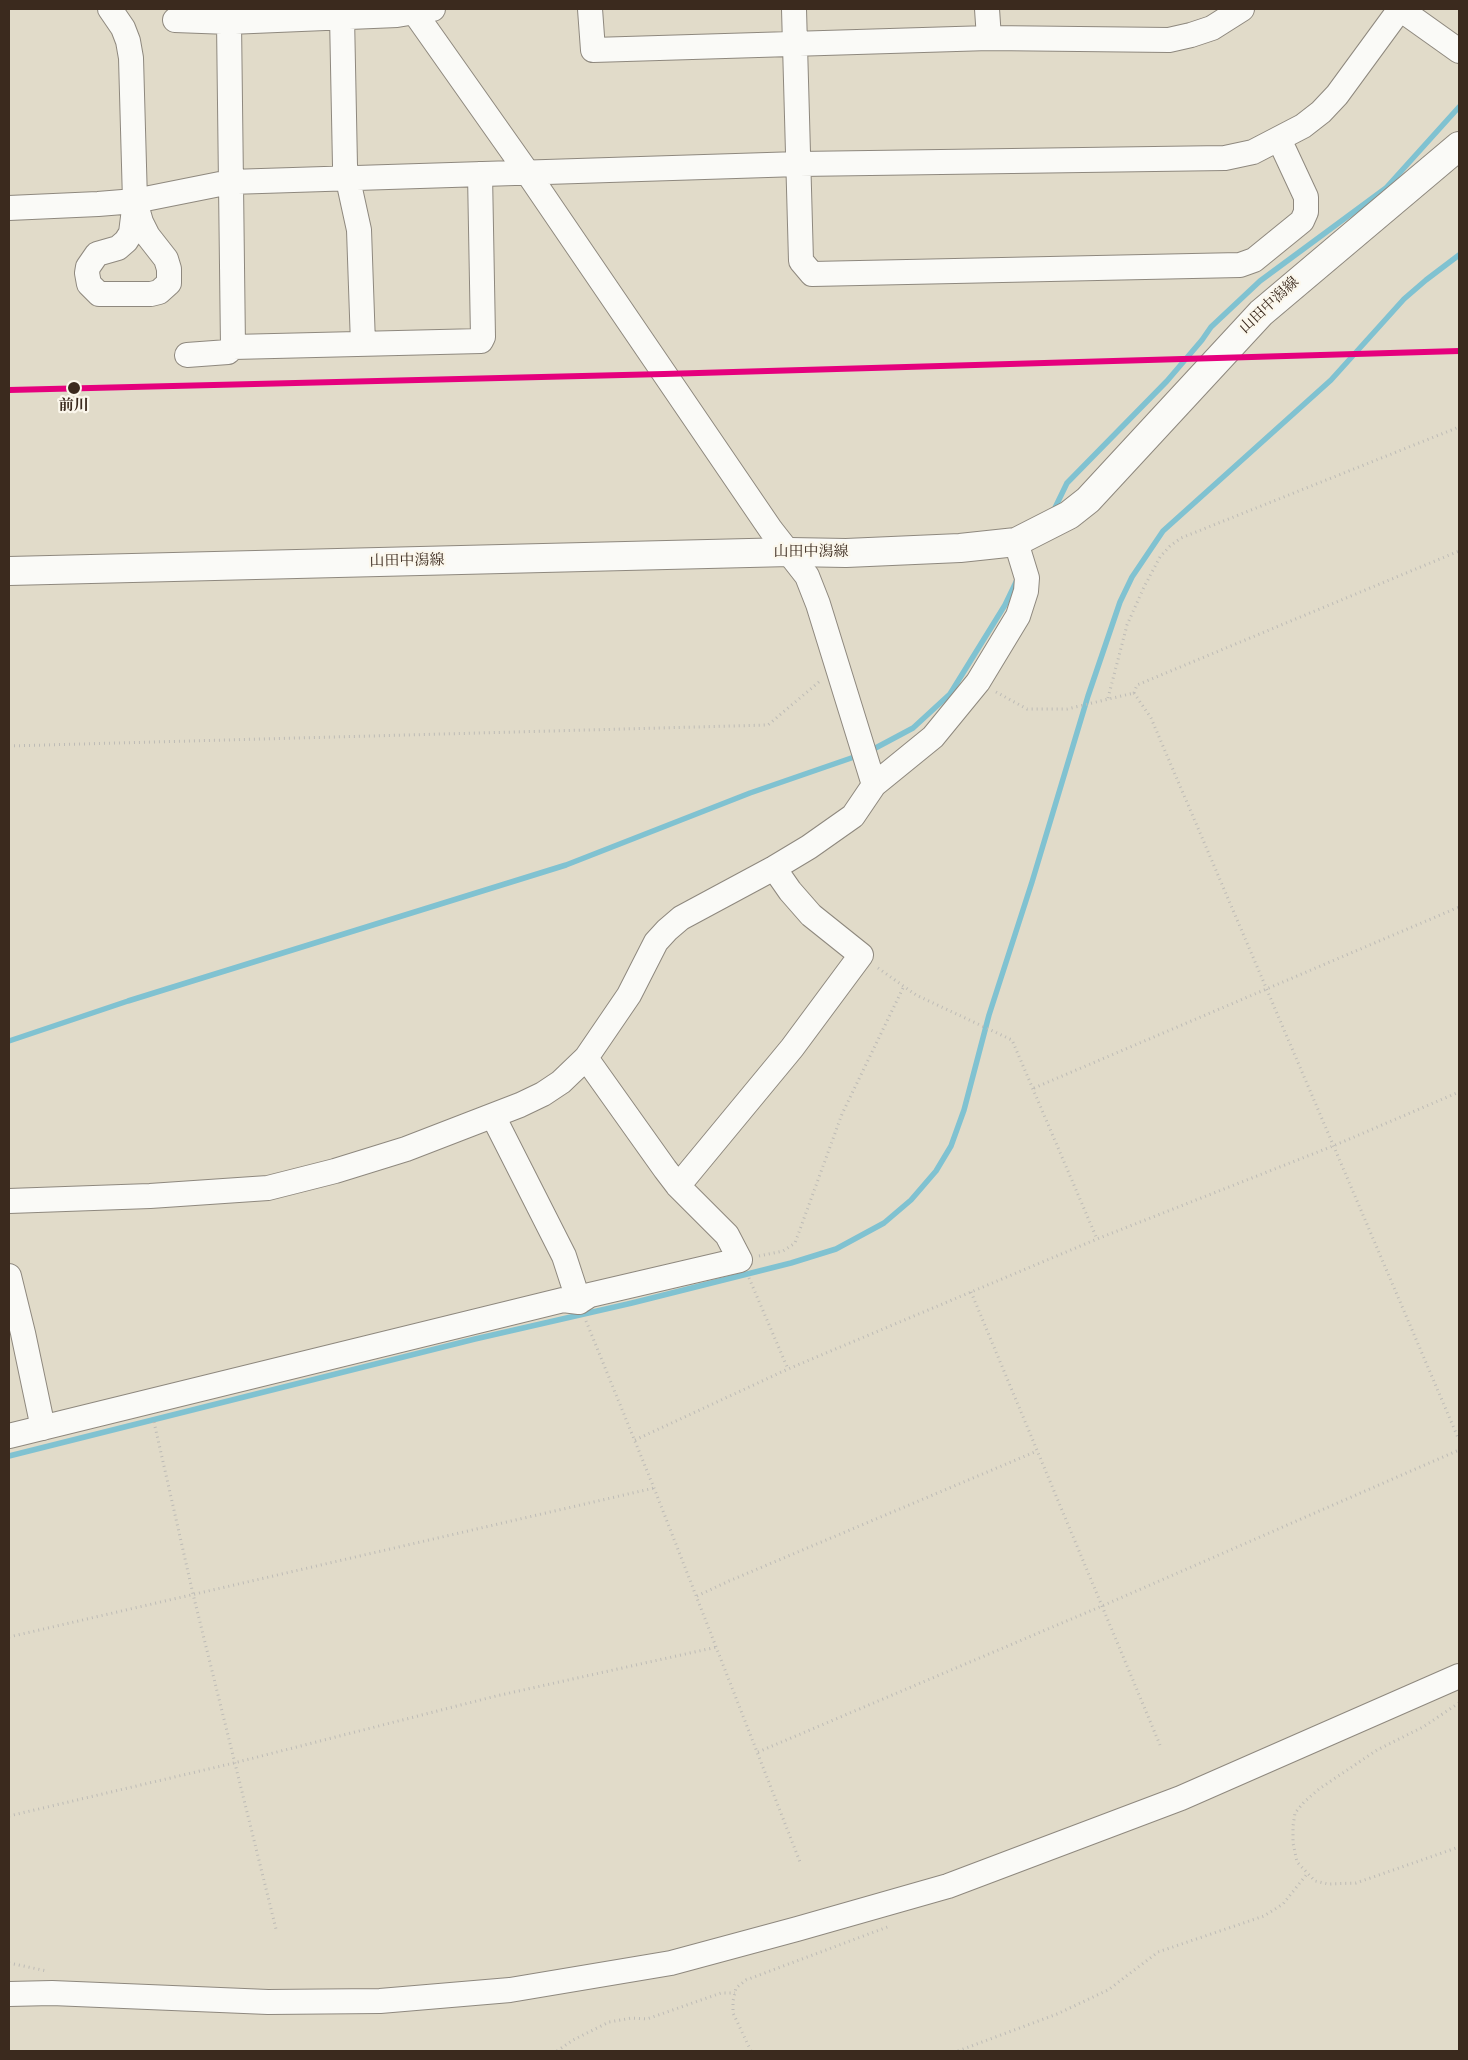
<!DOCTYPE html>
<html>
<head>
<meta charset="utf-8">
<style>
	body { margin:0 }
	#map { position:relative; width:1468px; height:2060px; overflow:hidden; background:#e1dbc9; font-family:"IM FELL English",serif }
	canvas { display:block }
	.frame { position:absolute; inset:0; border:10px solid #3b2a1e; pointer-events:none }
</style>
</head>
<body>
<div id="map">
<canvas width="1468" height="2060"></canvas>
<div class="frame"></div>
</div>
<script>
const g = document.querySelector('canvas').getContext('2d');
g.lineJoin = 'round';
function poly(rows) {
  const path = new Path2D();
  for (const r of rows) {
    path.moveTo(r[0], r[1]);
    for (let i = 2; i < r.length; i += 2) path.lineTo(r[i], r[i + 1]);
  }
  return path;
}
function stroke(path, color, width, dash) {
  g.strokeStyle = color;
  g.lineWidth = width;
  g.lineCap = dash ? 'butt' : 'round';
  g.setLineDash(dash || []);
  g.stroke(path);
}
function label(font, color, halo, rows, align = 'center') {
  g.font = font + ' "IM FELL English","Noto Serif JP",serif';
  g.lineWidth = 4.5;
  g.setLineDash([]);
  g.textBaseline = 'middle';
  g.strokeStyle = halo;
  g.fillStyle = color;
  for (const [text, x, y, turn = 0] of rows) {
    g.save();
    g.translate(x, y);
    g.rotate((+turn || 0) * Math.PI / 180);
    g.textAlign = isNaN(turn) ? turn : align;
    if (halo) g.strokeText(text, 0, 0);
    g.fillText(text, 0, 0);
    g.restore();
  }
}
const stream = poly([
	[1053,512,1067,483,1167,381,1202,340,1211,327,1260,281,1386,188,1459,107],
	[868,752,913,728,950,694,1005,605,1017,580],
	[9,1041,128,1001,566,865,750,793,860,755],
	[9,1456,475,1339,632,1303,791,1263,836,1249,884,1223,911,1200,936,1171,951,1146,964,1110,989,1015,1032,882,1088,696,1120,602,1132,577,1163,531,1331,380,1404,299,1426,280,1459,255]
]);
const path = poly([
	[996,692,1027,709,1067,709,1134,693],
	[1134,693,1151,718,1459,1440],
	[1134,693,1137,685,1459,551],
	[1108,698,1127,625,1144,587,1160,557,1170,546,1181,538,1459,427],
	[9,746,768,725,820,681],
	[878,968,916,995,1012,1040,1097,1239],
	[1034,1088,1459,907],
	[759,1256,783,1251,795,1243,842,1114,904,986],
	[749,1278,788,1369],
	[971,1292,1160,1745],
	[586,1321,654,1488,800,1862],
	[154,1422,193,1594,276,1929],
	[635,1440,788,1369,971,1292,1097,1239,1333,1146,1459,1092],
	[697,1596,729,1581,1037,1451],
	[9,1637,654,1488],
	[1459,1703,1423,1727,1377,1750,1319,1789,1304,1802,1295,1813,1293,1826,1293,1843,1297,1862,1315,1881,1328,1884,1356,1883,1459,1847],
	[758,1752,1102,1606,1459,1450],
	[9,1816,234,1763,496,1696,717,1647],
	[9,1963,47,1971],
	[557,2051,573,2040,609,2022,632,2018,647,2019,721,1993,735,1993],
	[751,2051,733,2013,733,2001,736,1988,746,1980,890,1926],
	[958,2051,1057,2014,1108,1990,1158,1952,1264,1916,1283,1904,1307,1874]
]);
const minor = poly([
	[110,9,123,28,128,41,131,58,135,201,131,233,126,241,118,248,97,254,88,267,87,273,89,284,99,294,151,294,159,292,169,283,169,269,166,259,148,236,141,222,135,201],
	[412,9,527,172,771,530,807,576,818,604,874,785],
	[590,9,593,50,989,38,1169,40,1191,35,1212,28,1242,9],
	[794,9,801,261,812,274,1240,265,1254,260,1302,221,1306,212,1306,197,1279,139],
	[987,9,989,38],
	[1400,9,1459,51],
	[342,16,345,166,359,230,363,344],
	[175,20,229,22,397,15,433,9],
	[229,22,233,347],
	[9,208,98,204,135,201,230,182,799,164,1225,158,1253,152,1303,126,1321,112,1337,95,1400,9],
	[187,355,228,352,233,347,481,341,483,337,480,174],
	[493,1116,564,1256,579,1302],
	[678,1186,792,1048,861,955,811,915,790,891,774,868],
	[9,1201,150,1196,268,1188,335,1171,406,1149,520,1105,543,1094,561,1082,586,1058,629,995,656,942,667,930,681,918,774,868,809,847,853,816,874,785,933,737,978,682,1018,616,1026,591,1027,578,1016,542],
	[9,1276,23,1333,43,1428],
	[9,1436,563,1300,579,1302,590,1295,740,1260,727,1235,678,1186,665,1169,586,1058],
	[9,1994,52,1993,268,2002,380,2001,510,1990,671,1963,797,1929,948,1886,1181,1798,1459,1676]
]);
const major = poly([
	[9,571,790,552,846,553,960,548,1016,542,1069,515,1088,500,1261,313,1459,146]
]);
const rail1 = poly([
	[9,390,664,374,1459,351]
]);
const markers = [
	[74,388,7,"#3b2a1e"]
];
const streetNames = [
	["山田中潟線",1270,306,-43],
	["山田中潟線",811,553],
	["山田中潟線",407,562,-1]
];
const stopNames = [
	["前川",74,407]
];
stroke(stream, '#80c2d1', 5.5);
stroke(minor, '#8e887e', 26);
stroke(major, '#8e887e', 30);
stroke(path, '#bdbbb6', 3, [1, 4]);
stroke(minor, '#fafaf7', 24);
stroke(major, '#fafaf7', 28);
stroke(rail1, '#e5007d', 6);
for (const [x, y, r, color] of markers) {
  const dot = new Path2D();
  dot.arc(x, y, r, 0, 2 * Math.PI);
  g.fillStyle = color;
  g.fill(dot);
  stroke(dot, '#fbf7ec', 2);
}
label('15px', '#3b2a1e', '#fbf7ec', streetNames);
label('bold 15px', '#3b2a1e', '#fbf7ec', stopNames);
</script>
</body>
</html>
